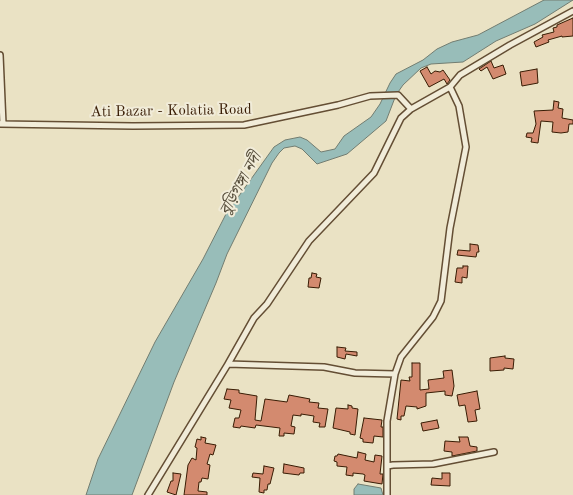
<!DOCTYPE html>
<meta charset="utf-8">
<style>
body{margin:0}
canvas{display:block;background:#eae2c4}
</style>
<canvas width="573" height="495"></canvas>
<script>
const ctx = document.querySelector('canvas').getContext('2d');
ctx.lineJoin = 'round';
function fill(path, color) {
  ctx.fillStyle = color;
  ctx.fill(path, 'evenodd');
}
function poly(rows) {
  const path = new Path2D();
  for (const r of rows) {
    path.moveTo(r[0], r[1]);
    for (let i = 2; i < r.length; i += 2) path.lineTo(r[i], r[i + 1]);
  }
  return path;
}
function stroke(path, color, width, dash) {
  ctx.strokeStyle = color;
  ctx.lineWidth = width;
  ctx.lineCap = dash ? 'butt' : 'round';
  ctx.setLineDash(dash || []);
  ctx.stroke(path);
}
function label(font, color, halo, rows, align = 'center') {
  ctx.font = font + ' "Old Standard TT","Noto Serif Bengali",serif';
  ctx.lineWidth = 4;
  ctx.setLineDash([]);
  ctx.textBaseline = 'middle';
  ctx.strokeStyle = halo;
  ctx.fillStyle = color;
  for (const [text, x, y, turn = 0] of rows) {
    ctx.save();
    ctx.translate(x, y);
    ctx.rotate((+turn || 0) * Math.PI / 180);
    ctx.textAlign = isNaN(turn) ? turn : align;
    if (halo) ctx.strokeText(text, 0, 0);
    ctx.fillText(text, 0, 0);
    ctx.restore();
  }
}
const water = poly([
 [544,0,573,0,535,24,496,41,463,62,431,64,421,68,403,85,396,95,386,121,347,154,317,164,302,149,295,146,284,148,279,153,272,163,227,254,216,283,174,382,132,495,86,495,98,459,155,342,203,259,226,214,274,147,285,140,300,137,307,140,321,152,335,149,344,136,371,117,380,104,390,83,396,74,423,60,437,49,452,42,478,35,544,0],
 [358,484,381,488,383,495,354,495,354,489,358,484]
]);
fill(water, '#98bdb9');
stroke(water, '#727d71', 1);
const building = poly([
 [573,18,573,36,562,37,562,36,548,40,549,42,536,47,534,42,543,37,542,35,554,32,553,28,557,27,557,25,573,18],
 [491,61,494,68,503,65,506,74,493,79,487,67,481,71,479,69,491,61],
 [427,67,431,74,435,71,440,72,443,70,450,80,447,84,444,79,429,87,420,71,427,67],
 [537,69,538,83,522,86,520,72,537,69],
 [554,101,559,102,558,108,563,109,562,118,573,120,573,124,569,124,568,132,561,133,552,132,553,122,541,121,538,143,531,142,532,138,526,137,527,133,533,133,536,124,534,111,553,110,554,101],
 [470,244,478,245,479,252,477,252,476,257,457,255,458,250,470,251,470,244],
 [463,266,468,266,467,278,462,277,462,283,455,282,457,268,463,268,463,266],
 [312,273,317,274,316,277,321,278,319,288,308,287,309,278,311,278,312,273],
 [337,347,346,348,345,351,357,352,357,356,346,354,345,359,337,357,337,347],
 [505,356,505,358,514,359,513,369,504,368,504,370,490,371,490,358,505,356],
 [412,363,420,363,420,390,429,389,428,380,444,378,443,371,452,370,454,386,452,396,445,395,445,391,426,393,426,406,417,409,417,407,406,406,404,416,401,416,401,420,397,419,401,380,410,381,409,377,412,377,412,363],
 [227,389,239,390,239,393,257,396,255,420,261,421,265,399,287,402,289,395,310,399,309,402,319,403,318,408,328,409,325,427,319,427,320,423,313,422,314,416,301,414,301,416,293,415,291,426,295,427,294,434,284,433,284,436,279,436,280,428,256,425,255,428,241,426,240,428,233,427,235,418,239,418,241,410,229,408,231,400,224,399,227,389],
 [477,391,480,409,475,410,477,421,468,422,465,405,459,406,457,395,477,391],
 [348,405,352,406,352,408,358,409,355,435,350,434,350,432,333,428,336,408,348,409,348,405],
 [364,418,382,420,381,427,383,427,383,437,374,436,373,443,363,442,363,439,360,438,364,418],
 [437,420,439,428,423,431,421,423,437,420],
 [201,437,206,438,205,443,216,445,213,455,210,454,207,464,210,465,208,479,202,478,201,482,199,482,198,491,207,492,207,495,184,495,188,465,192,458,196,460,197,448,195,447,197,439,201,440,201,437],
 [459,437,468,437,470,446,477,447,477,451,452,456,452,452,444,451,445,441,460,442,459,437],
 [358,452,366,454,365,460,374,462,375,455,382,456,380,474,383,474,382,484,364,481,365,475,363,474,353,473,353,476,346,475,347,467,337,466,337,462,334,461,335,456,337,456,338,454,357,458,358,452],
 [284,464,304,468,304,473,300,473,299,475,283,473,284,464],
 [264,466,274,468,270,484,268,484,267,490,264,490,264,493,259,492,260,478,252,477,253,473,263,474,264,466],
 [173,473,181,474,176,495,167,492,171,481,173,481,173,473],
 [442,473,450,473,450,486,431,485,432,478,442,479,442,473]
]);
fill(building, '#d38a6f');
stroke(building, '#381c04', 1);
const minor = poly([
 [0,55,3,124],
 [0,124,133,126,244,125,338,105,370,96,398,95,411,109,450,87,460,75,510,45,573,11],
 [395,374,355,373,324,367,228,364,254,318,267,304,309,241,374,173,401,118,411,109],
 [387,466,393,465,433,464,494,452],
 [148,495,228,364],
 [387,495,387,421,395,374,401,357,433,317,441,301,450,228,466,147,459,106,450,87]
]);
stroke(minor, '#644e34', 8);
stroke(minor, '#f1ecd9', 5);
label('15px', '#381c04', '#f1ecd9', [
 ["Ati Bazar - Kolatia Road",171,111,-1]
]);
label('italic 16px', '#554c3a', '#f1ecd9', [
 ["বুড়িগঙ্গা নদী",241,184,-61]
]);
</script>
